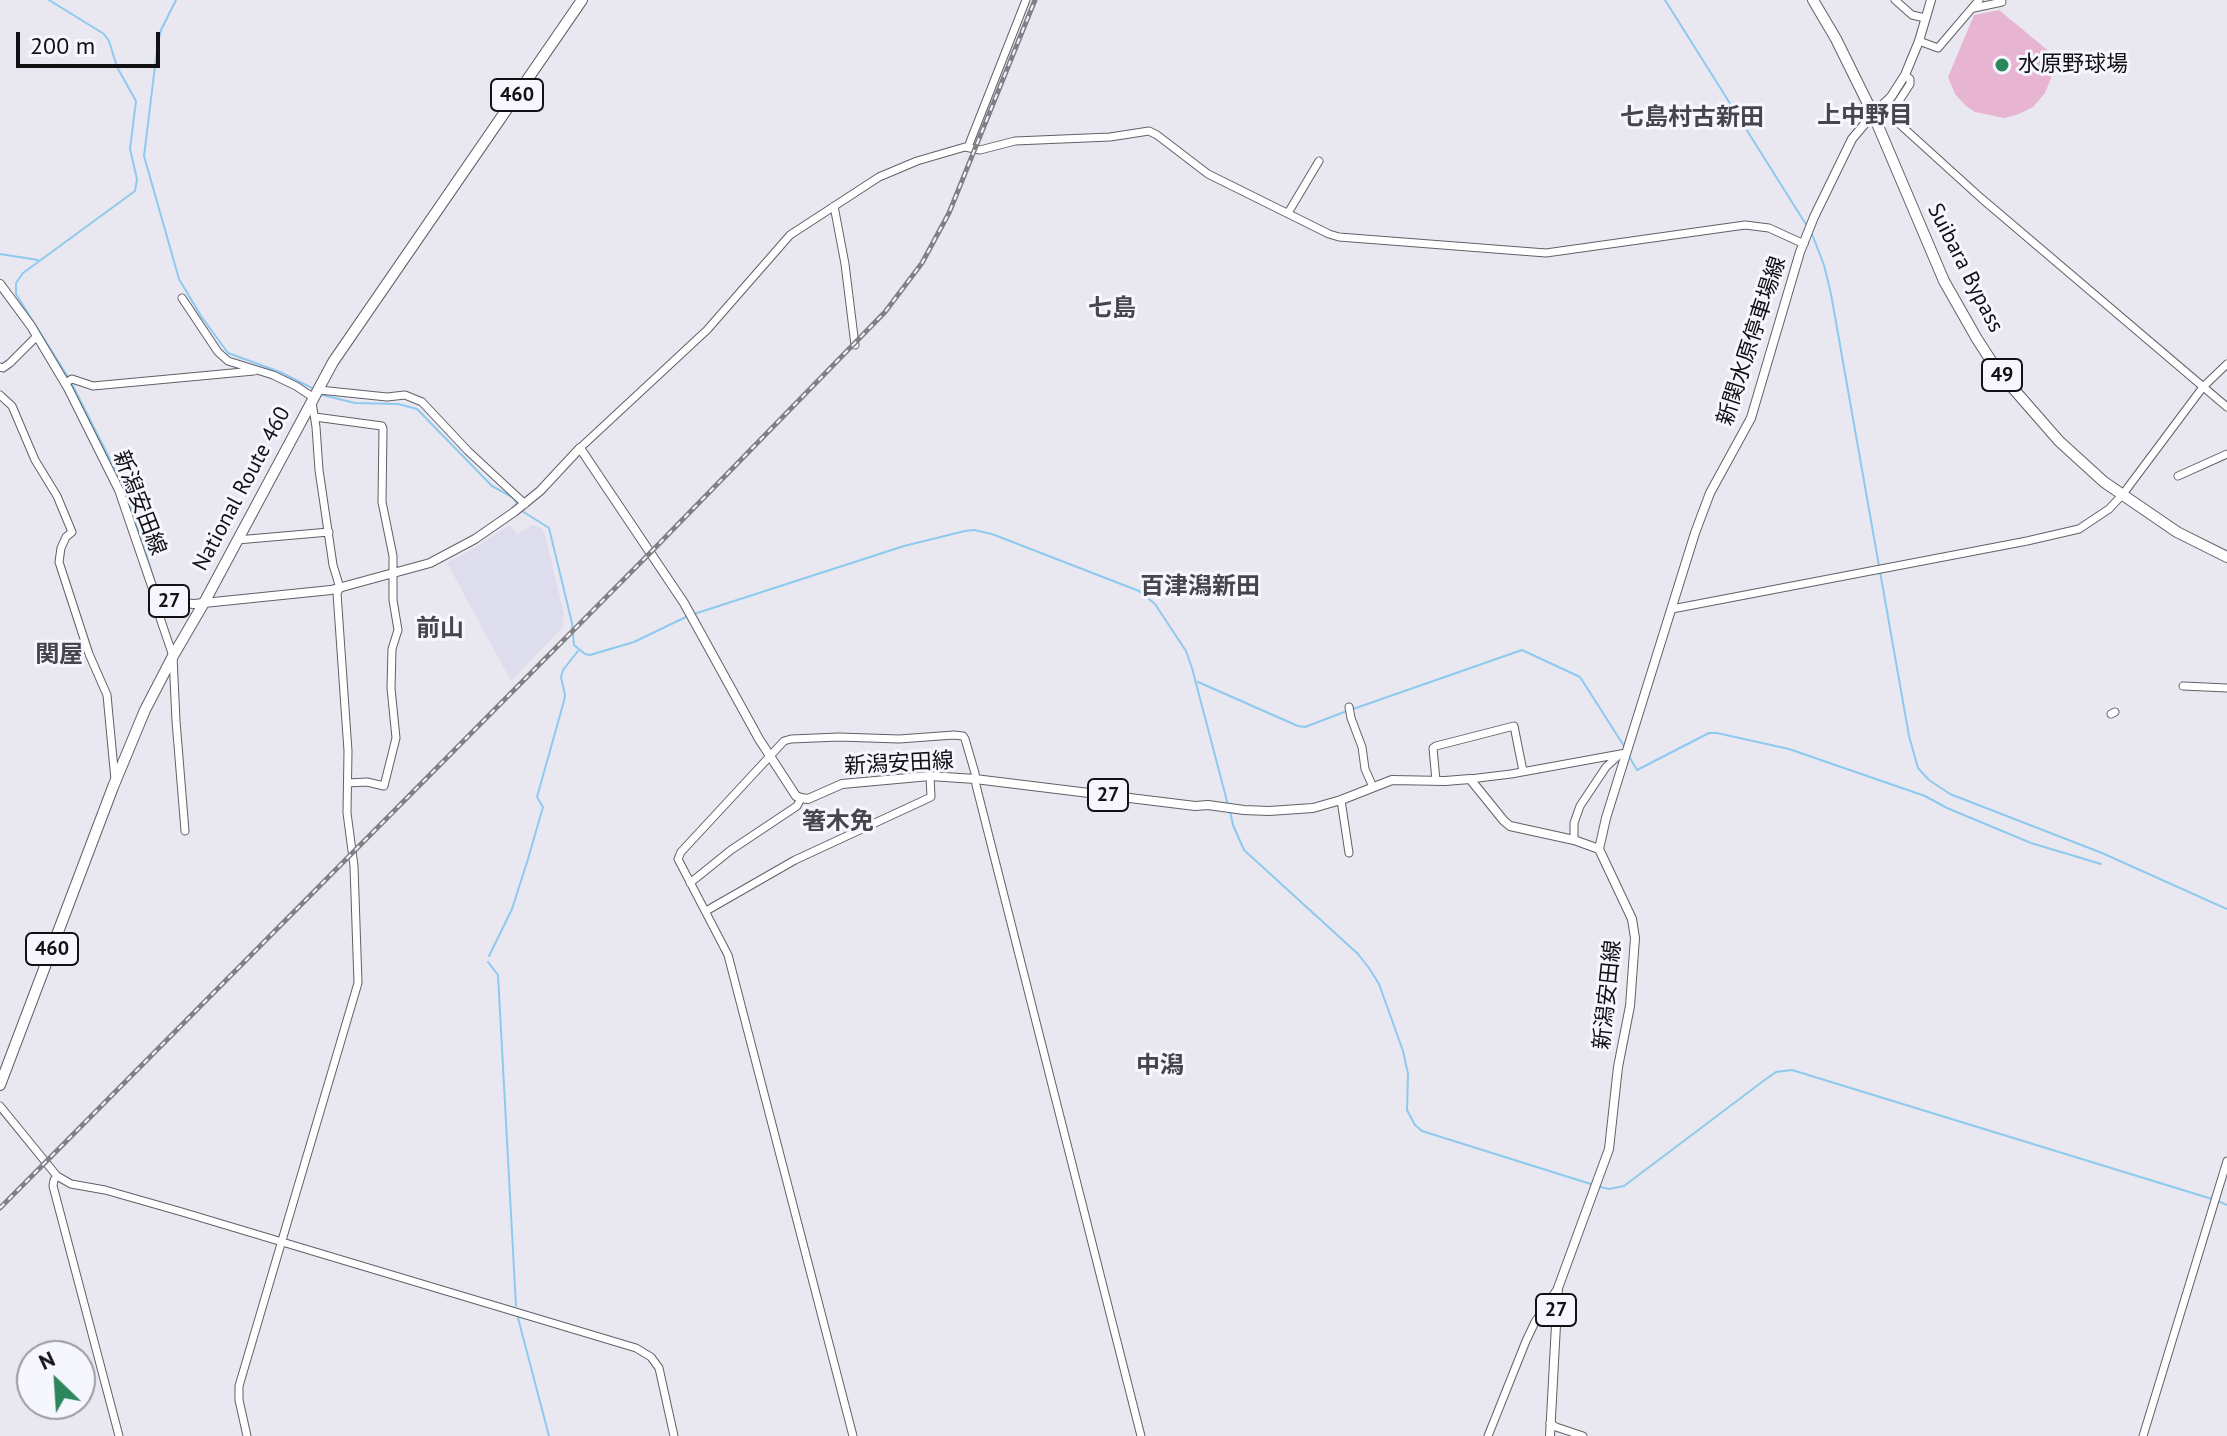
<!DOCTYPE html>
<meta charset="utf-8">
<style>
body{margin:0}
#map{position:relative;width:2227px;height:1436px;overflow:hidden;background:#e9e8f1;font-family:"PT Sans",sans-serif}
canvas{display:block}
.north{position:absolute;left:16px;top:1340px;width:80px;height:80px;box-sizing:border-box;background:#f6f6ff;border:2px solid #9a9aa1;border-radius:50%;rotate:335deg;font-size:22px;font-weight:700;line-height:32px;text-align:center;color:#111114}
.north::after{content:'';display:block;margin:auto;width:28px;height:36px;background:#2d875c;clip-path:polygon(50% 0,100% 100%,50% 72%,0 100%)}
.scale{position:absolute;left:16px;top:32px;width:144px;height:36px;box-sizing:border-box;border:4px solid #111114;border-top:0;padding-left:10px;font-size:24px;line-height:28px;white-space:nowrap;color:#111114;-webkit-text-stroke:6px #f6f6ff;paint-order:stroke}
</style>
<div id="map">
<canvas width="2227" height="1436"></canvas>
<div class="north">N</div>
<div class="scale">200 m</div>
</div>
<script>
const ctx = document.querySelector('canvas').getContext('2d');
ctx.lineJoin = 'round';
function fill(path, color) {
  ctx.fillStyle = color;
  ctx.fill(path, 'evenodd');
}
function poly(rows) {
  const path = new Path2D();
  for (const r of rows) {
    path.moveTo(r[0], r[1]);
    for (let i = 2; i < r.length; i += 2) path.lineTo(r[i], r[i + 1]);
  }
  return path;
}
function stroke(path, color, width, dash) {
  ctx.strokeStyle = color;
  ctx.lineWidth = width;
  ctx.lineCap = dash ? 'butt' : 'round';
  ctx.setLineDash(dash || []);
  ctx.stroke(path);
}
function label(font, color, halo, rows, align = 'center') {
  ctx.font = font + ' "PT Sans","Noto Sans JP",sans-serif';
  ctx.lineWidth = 6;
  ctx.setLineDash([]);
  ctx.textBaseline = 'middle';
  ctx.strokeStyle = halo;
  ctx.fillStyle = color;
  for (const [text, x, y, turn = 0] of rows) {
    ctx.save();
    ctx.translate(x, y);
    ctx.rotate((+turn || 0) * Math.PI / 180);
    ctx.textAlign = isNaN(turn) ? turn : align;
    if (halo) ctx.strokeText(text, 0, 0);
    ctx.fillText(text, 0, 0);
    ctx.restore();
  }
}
fill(poly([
 [509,525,518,534,532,525,541,528,545,535,564,614,562,628,511,681,447,563,478,546]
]), '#dedded');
fill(poly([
 [1999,10,2051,53,2051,78,2045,93,2033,107,2019,114,2004,118,1975,112,1966,106,1955,94,1948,77,1974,15]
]), '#e7b4d2');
stroke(poly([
 [49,0,104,34,109,41,117,67,136,101,130,149,137,179,135,191,23,273,16,283,16,294,68,377],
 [176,0,161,30,158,42,144,156,179,279,201,316,228,353,280,372,314,389],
 [1665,0,1807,226],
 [1812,234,1824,265,1831,294,1909,736,1918,768,1929,780,1950,794,2102,853,2227,909],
 [0,254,38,260],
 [71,382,125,489,154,579],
 [322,395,355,403,398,404,417,409,492,486,512,497,519,506],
 [522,511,549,528,572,623,574,645,585,654,590,655,634,642,688,616],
 [164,609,166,614],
 [694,614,904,546,965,531,974,530,992,534,1139,591,1155,604,1186,651,1192,668,1228,805],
 [1198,682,1298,726,1305,727,1347,711],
 [1353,709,1522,650,1580,677,1624,746],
 [1630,758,1637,770,1709,733,1717,733,1789,749,1925,796,1947,808,2031,843,2101,864],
 [1230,811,1233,825,1244,850,1358,954,1369,968,1379,984,1403,1051,1408,1074,1407,1110,1415,1125,1422,1131,1594,1185],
 [489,956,512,909,528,859,543,807,537,797,564,701,565,695,561,677,563,670,578,651],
 [488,962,498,975,516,1306],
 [1600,1187,1609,1189,1624,1186,1766,1079,1776,1072,1792,1070,2212,1199],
 [2218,1201,2227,1205],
 [518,1318,549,1436]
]), '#8ec9ef', 2);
const minor = poly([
 [1895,0,1912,15,1925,18],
 [1974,8,2002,2,1999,0],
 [1919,41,1938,48,1979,0],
 [1905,75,1910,79,1910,84,1895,107,1894,113,1896,121,1981,198,2227,407],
 [968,147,1026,0],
 [834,206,845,264,855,345],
 [1288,213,1319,161],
 [182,298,218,352,228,361,273,375,296,386,311,396,316,427,319,470,333,565,340,588,337,593,348,751,347,813,354,866,358,983,239,1386,239,1400,247,1436],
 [0,367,3,368,10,363,37,336],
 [65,383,72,379,93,386,254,371],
 [319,390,387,397,405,395,422,402,468,451,525,504],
 [0,395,12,406,35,460,57,496,72,532,66,537,61,548,59,562,89,654,107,695,115,780],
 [315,417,382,426,383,429,382,502,393,556,393,600,398,630,392,649,391,688,396,738,384,786,367,782,348,783],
 [580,448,707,330,790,235,879,177,917,161,965,147,980,150,1015,141,1110,137,1149,131,1157,135,1208,174,1329,234,1339,237,1546,253,1745,225,1769,228,1804,244],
 [2178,476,2227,454],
 [237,540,329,532],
 [153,589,157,609,173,656,176,721,185,831],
 [1672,609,2027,541,2079,529,2109,509,2123,494,2203,387,2227,364],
 [2183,686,2227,688],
 [1349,707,1351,718,1362,747,1365,769,1373,787],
 [2111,714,2115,712],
 [1470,779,1511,774,1626,753],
 [1436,781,1433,748,1436,746,1514,726,1523,771],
 [1341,800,1349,853],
 [1574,840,1574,823,1580,806,1606,767,1618,756],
 [690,883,731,850,797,806,801,798],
 [706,911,795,860,931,797,930,776],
 [0,1106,57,1176,71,1184,105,1190,182,1212,636,1348,651,1357,659,1368,674,1436],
 [57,1176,54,1180,53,1186,119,1436],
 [1550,1423,1556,1427,1583,1436],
 [853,1436,728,955,678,859,681,852,784,741,791,739,839,737,899,739,954,735,963,736,965,739,975,773,976,785,1141,1436],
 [1488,1436,1526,1341,1535,1322,1558,1288],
 [2143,1436,2227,1161]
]);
const major = poly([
 [0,284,31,326,68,388,119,490,153,589,158,594,172,602,194,604,331,590,430,563,475,539,514,512,540,491,580,448,684,603,759,739,796,796,801,798,808,799,842,784,930,776,975,779,1195,806,1208,805,1244,810,1269,811,1313,808,1341,800,1392,780,1445,781,1470,779,1504,821,1510,826,1574,840,1599,849,1632,919,1635,938,1630,1006,1618,1067,1609,1149,1558,1288,1550,1436],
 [1599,849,1606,818,1695,533,1710,493,1751,418,1800,252,1814,217,1852,139,1873,114,1891,97,1905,75,1919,41,1931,0]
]);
const highway = poly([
 [1813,0,1836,39,1873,114,1944,281,1977,339,1997,370,2059,441,2104,482,2177,532,2227,557],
 [0,1085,113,787,145,710,173,656,205,601,333,362,582,0]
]);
stroke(minor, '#616068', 9);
stroke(major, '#616068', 10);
stroke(highway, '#616068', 12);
stroke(minor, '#fff', 7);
stroke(major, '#fff', 8);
stroke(highway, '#fff', 10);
const rail = poly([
 [0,1208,650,553,885,312,922,263,949,213,1035,0]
]);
stroke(rail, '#807f85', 5);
stroke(rail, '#f6f6ff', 2, [6]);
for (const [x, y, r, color] of [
 [2002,65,8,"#2d875c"]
]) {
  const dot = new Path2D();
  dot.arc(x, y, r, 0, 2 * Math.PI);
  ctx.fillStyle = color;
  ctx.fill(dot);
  stroke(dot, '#f6f6ff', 3);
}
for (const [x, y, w] of [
 [517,95,52],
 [2002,375,40],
 [169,601,40],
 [1108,795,40],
 [52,949,52],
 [1556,1310,40]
]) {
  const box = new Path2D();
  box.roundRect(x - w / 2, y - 16, w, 32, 6);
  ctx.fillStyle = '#f6f6ff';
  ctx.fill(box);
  stroke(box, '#111114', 2);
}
label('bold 20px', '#111114', null, [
 ["460",517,95],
 ["49",2002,375],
 ["27",169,601],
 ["27",1108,795],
 ["460",52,949],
 ["27",1556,1310]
]);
label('22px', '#111114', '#f6f6ff', [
 ["水原野球場",2018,65]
], 'left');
label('22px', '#111114', '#f6f6ff', [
 ["Suibara Bypass",1965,268,63],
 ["新関水原停車場線",1752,341,-72],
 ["National Route 460",242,489,-62],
 ["新潟安田線",139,503,69],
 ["新潟安田線",899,764,-3],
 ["新潟安田線",1608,995,-84]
]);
label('bold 24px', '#46454c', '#f6f6ff', [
 ["上中野目",1865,116],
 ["七島村古新田",1692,118],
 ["七島",1112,309],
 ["百津潟新田",1200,587],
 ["前山",440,629],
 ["関屋",59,655],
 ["箸木免",838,822],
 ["中潟",1160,1066]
]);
</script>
